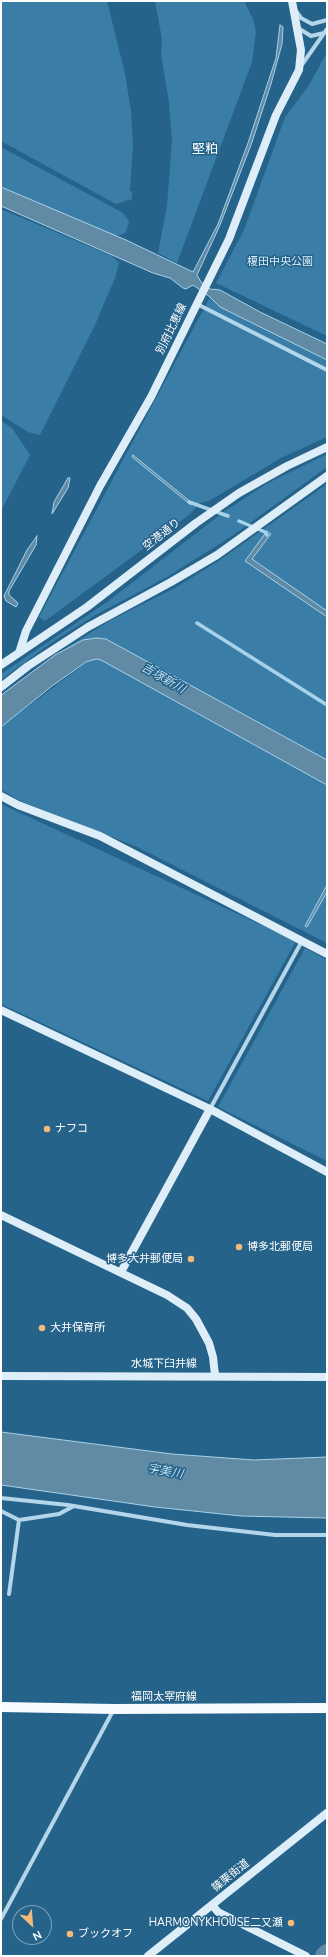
<!DOCTYPE html>
<meta charset="utf-8">
<style>
body{margin:0}
#map{position:relative;width:328px;height:1957px;overflow:hidden;background:#26638a;font-family:"Nunito Sans",sans-serif}
canvas{display:block}
.frame{position:absolute;inset:0;border:2px solid #fff;pointer-events:none}
.north{position:absolute;left:12px;top:1905px;width:40px;height:40px;box-sizing:border-box;background:#26638a;border:1px solid #7da1b9;border-radius:50%;rotate:154deg;font-size:11px;font-weight:700;line-height:16px;text-align:center;color:#fff}
.north::after{content:'';display:block;margin:auto;width:14px;height:18px;background:#f3ba79;clip-path:polygon(50% 0,100% 100%,50% 72%,0 100%)}
</style>
<div id="map">
<canvas width="328" height="1957"></canvas>
<div class="frame"></div>
<div class="north">N</div>
</div>
<script>
const ctx = document.querySelector('canvas').getContext('2d');
ctx.lineJoin = 'round';
function fill(path, color) {
  ctx.fillStyle = color;
  ctx.fill(path, 'evenodd');
}
function poly(rows) {
  const path = new Path2D();
  for (const r of rows) {
    path.moveTo(r[0], r[1]);
    for (let i = 2; i < r.length; i += 2) path.lineTo(r[i], r[i + 1]);
  }
  return path;
}
function stroke(path, color, width, dash) {
  ctx.strokeStyle = color;
  ctx.lineWidth = width;
  ctx.lineCap = dash ? 'butt' : 'round';
  ctx.setLineDash(dash || []);
  ctx.stroke(path);
}
function label(font, color, halo, rows, align = 'center') {
  ctx.font = font + ' "Nunito Sans","Noto Sans JP",sans-serif';
  ctx.lineWidth = 3;
  ctx.setLineDash([]);
  ctx.textBaseline = 'middle';
  ctx.strokeStyle = halo;
  ctx.fillStyle = color;
  for (const [text, x, y, turn = 0] of rows) {
    ctx.save();
    ctx.translate(x, y);
    ctx.rotate((+turn || 0) * Math.PI / 180);
    ctx.textAlign = isNaN(turn) ? turn : align;
    if (halo) ctx.strokeText(text, 0, 0);
    ctx.fillText(text, 0, 0);
    ctx.restore();
  }
}
fill(poly([
 [1,1,107,1,125,74,131,111,133,145,130,191,132,191,132,199,116,204,1,141],
 [155,1,244,1,253,19,256,32,252,62,177,263,158,253,167,206,172,141,169,102,161,54,162,39],
 [327,52,327,336,216,283,244,230,285,117,308,87],
 [1,147,123,213,129,221,126,232,121,235,111,235,1,187],
 [1,209,112,256,119,263,115,278,95,325,40,435,28,432,1,415],
 [215,288,327,355,327,437,281,458,209,501,200,503,190,514,162,535,45,621,39,617],
 [1,421,12,428,30,455,1,511],
 [327,454,327,467,232,536,167,577,92,617,51,643,1,680,1,674,107,602,225,511,268,483],
 [327,484,327,611,252,559,271,535,267,531,245,561,327,617,327,760,106,639,83,640,55,655,111,620,175,588,220,560],
 [96,659,109,662,327,785,327,943,137,847,21,801,1,790,1,727,87,662],
 [1,804,296,941,208,1101,1,1004],
 [305,948,327,960,327,1161,218,1107]
]), '#3a7ea7');
const water = poly([
 [280,25,283,27,282,44,271,84,251,145,220,225,197,275,201,282,210,289,220,290,260,312,327,344,327,360,220,307,210,297,193,285,186,289,183,288,170,278,153,273,1,206,1,187,126,240,193,272,218,224,248,143,276,58,280,25],
 [133,455,192,503,191,505,132,457,133,455],
 [68,478,70,478,68,488,52,514,54,502,68,478],
 [267,531,271,534,252,559,327,611,327,617,245,561,267,531],
 [37,536,36,545,9,591,9,595,18,603,16,607,6,601,4,596,27,550,37,536],
 [96,638,106,639,327,760,327,785,101,660,96,659,86,662,52,686,1,727,1,696,4,693,55,655,83,640,96,638],
 [327,885,327,892,307,927,305,926,327,885],
 [1,1432,172,1454,254,1460,327,1457,327,1518,241,1516,155,1507,1,1485,1,1432]
]);
fill(water, '#618aa4');
stroke(water, '#a8d2ea', 1);
stroke(poly([
 [189,502,228,516],
 [239,521,265,532,267,535],
 [197,623,327,705]
]), '#a8d2ea', 3.5);
stroke(poly([
 [325,1956,327,1954]
]), '#618aa4', 20);
stroke(poly([
 [296,11,301,18,312,24,327,20],
 [298,28,311,36,324,33],
 [301,66,327,29],
 [197,304,327,370],
 [210,1109,302,941],
 [1,1498,68,1505,187,1525,275,1535,327,1535],
 [1,1511,19,1520,59,1514,72,1507],
 [9,1594,19,1520],
 [1,1919,114,1709]
]), '#b4d6ea', 4);
stroke(poly([
 [19,653,26,631,100,486,151,397,229,239,276,115,299,70,301,50,292,1],
 [1,665,87,607,196,523,239,493,287,466,327,447],
 [1,687,28,666,88,627,171,582,217,555,327,476],
 [1,796,18,805,100,836,327,954],
 [1,1010,210,1109,327,1172],
 [1,1215,167,1295,187,1308,196,1319,209,1343,213,1357,215,1375],
 [121,1272,210,1109],
 [1,1376,327,1377],
 [212,1905,218,1912,306,1956],
 [148,1956,327,1813]
]), '#deeef8', 8);
stroke(poly([
 [1,1707,114,1709,327,1708]
]), '#f7fbfe', 10);
for (const [x, y, r, color] of [
 [47,1129,4,"#f3ba79"],
 [239,1247,4,"#f3ba79"],
 [191,1259,4,"#f3ba79"],
 [42,1328,4,"#f3ba79"],
 [291,1923,4,"#f3ba79"],
 [70,1934,4,"#f3ba79"]
]) {
  const dot = new Path2D();
  dot.arc(x, y, r, 0, 2 * Math.PI);
  ctx.fillStyle = color;
  ctx.fill(dot);
  stroke(dot, '#26638a', 1.5);
}
label('11px', '#d8ecf7', '#26638a', [
 ["榎田中央公園",280,262]
]);
label('11px', '#fff', '#26638a', [
 ["別府比恵線",172,329,-64],
 ["空港通り",162,535,-38],
 ["水城下臼井線",164,1364],
 ["福岡太宰府線",164,1697],
 ["篠栗街道",231,1876,-39]
]);
label('11px', '#fff', '#26638a', [
 ["ナフコ",55,1129],
 ["博多北郵便局",247,1247],
 ["博多大井郵便局",183,1259,"right"],
 ["大井保育所",50,1328],
 ["HARMONYKHOUSE二又瀬",283,1923,"right"],
 ["ブックオフ",78,1934]
], 'left');
label('italic 12px', '#c0dff1', '#26638a', [
 ["吉塚新川",163,679,30],
 ["宇美川",165,1472,10]
]);
label('13px', '#fff', '#26638a', [
 ["堅粕",205,150]
]);
</script>
